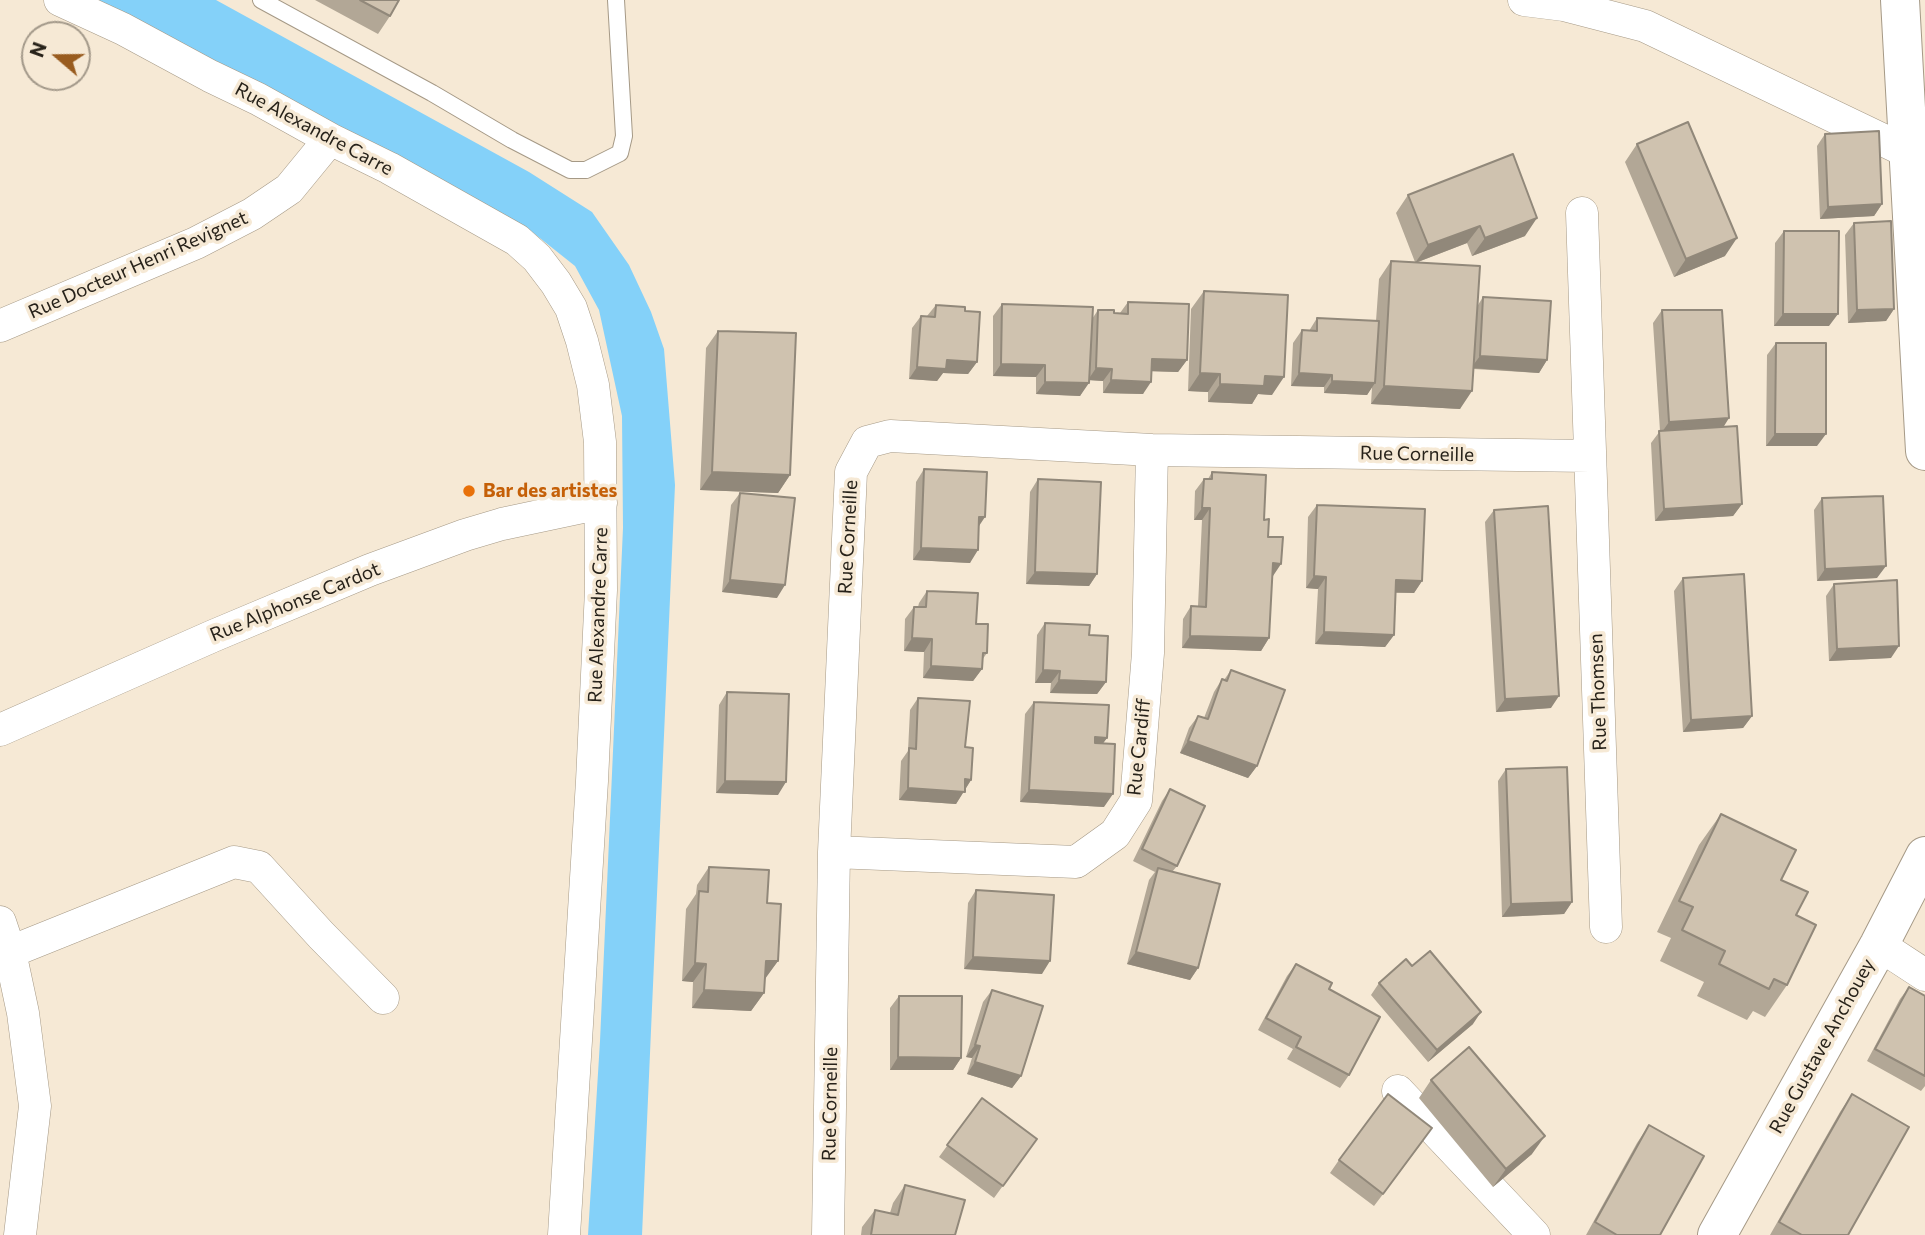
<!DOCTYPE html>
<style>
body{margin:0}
#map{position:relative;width:1925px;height:1235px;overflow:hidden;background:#f6e9d5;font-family:Commissioner,sans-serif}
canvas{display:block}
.north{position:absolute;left:21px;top:21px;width:70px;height:70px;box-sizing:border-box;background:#f6e9d5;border:2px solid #a3998a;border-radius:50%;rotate:290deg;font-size:19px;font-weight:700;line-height:28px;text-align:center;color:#27221a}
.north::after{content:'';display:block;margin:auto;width:24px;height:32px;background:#995c1f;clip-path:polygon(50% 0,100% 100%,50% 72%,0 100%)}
</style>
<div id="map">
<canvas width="1925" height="1235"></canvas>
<div class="north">N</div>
</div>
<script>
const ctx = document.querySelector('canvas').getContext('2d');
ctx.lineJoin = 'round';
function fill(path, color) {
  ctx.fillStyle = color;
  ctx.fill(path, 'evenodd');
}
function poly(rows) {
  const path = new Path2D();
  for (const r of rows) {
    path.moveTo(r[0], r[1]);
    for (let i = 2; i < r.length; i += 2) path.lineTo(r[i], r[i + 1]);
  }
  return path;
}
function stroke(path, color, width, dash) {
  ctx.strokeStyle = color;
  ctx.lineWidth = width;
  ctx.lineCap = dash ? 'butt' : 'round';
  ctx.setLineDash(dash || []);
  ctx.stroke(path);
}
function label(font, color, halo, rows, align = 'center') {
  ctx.font = font + ' Commissioner,sans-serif';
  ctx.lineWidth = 7;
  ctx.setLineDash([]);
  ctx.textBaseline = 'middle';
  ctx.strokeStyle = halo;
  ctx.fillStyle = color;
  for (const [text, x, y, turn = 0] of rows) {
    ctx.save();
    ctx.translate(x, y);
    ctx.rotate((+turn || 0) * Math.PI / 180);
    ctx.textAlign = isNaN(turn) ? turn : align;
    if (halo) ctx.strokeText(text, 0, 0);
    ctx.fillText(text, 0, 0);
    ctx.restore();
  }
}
fill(poly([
 [95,0,216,0,529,172,592,212,629,265,651,312,664,349,675,485,642,1235,588,1235,600,1041,623,528,622,416,599,310,575,266,531,231,344,129]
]), '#84d1f9');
const service = poly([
 [261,0,432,93,512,140,570,170,586,170,620,153,624,136,616,0]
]);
const minor = poly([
 [60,0,123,29,210,76,258,99,330,139,389,168,517,240,537,258,556,283,571,308,582,341,593,385,600,442,601,590,592,781,564,1235],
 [1524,0,1564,5,1645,26,1908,152],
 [1582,213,1606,927],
 [0,326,196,243,252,214,289,189,330,139],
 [0,730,213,636,370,570,465,535,502,524,601,503],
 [834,852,1076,862,1115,834,1136,801,1148,653,1152,450],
 [0,922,10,952,23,1013,35,1106,20,1235],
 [1879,945,1925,975],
 [10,952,234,862,259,867,321,935,383,998],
 [1398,1091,1534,1235],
 [828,1235,834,852,851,472,867,442,890,436,1152,450,1590,456]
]);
const tertiary = poly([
 [1900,0,1925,451],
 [1717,1235,1879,945,1925,856]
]);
stroke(service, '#a59986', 18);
stroke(minor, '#a59986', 33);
stroke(tertiary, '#a59986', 40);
stroke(service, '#fff', 16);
stroke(minor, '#fff', 32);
stroke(tertiary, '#fff', 38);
fill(poly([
 [315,0,399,0,390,16,378,34],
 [1825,134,1882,204,1874,216,1820,219,1817,146],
 [1637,144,1725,256,1674,277,1625,162],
 [1408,195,1525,236,1472,256,1467,243,1418,262,1478,305,1483,297,1547,360,1539,373,1474,369,1460,409,1371,404,1372,387,1367,395,1324,393,1324,387,1291,386,1293,343,1302,330,1309,331,1317,318,1376,321,1379,279,1391,261,1415,262,1396,213],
 [1854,223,1894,309,1886,321,1848,323,1845,235],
 [1784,231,1829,326,1774,326,1775,243],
 [1204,291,1272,395,1258,394,1252,404,1208,402,1208,392,1188,391,1191,309],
 [1128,302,1187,360,1178,372,1152,371,1143,394,1103,393,1103,381,1089,380,1080,396,1036,394,1036,377,993,376,993,316,1002,304,1092,319,1098,310,1114,313,1120,313],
 [936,305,965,311,977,362,968,374,943,373,937,381,909,379,912,328,921,316,927,316],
 [1662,310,1723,427,1742,504,1733,516,1655,521,1651,443,1660,431,1653,323],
 [718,331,790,475,778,493,700,490,706,348],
 [1776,343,1817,446,1766,446,1767,355],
 [924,469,979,526,970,563,913,560,916,482],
 [1212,472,1264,520,1268,537,1272,576,1269,638,1261,651,1182,648,1183,619,1191,606,1198,606,1202,520,1194,520,1195,491,1204,479,1208,479],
 [1038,479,1097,574,1089,586,1026,584,1030,492],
 [740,493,777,598,722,592,731,505],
 [1822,498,1877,578,1817,581,1814,510],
 [1317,505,1422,581,1414,593,1396,593,1394,635,1385,647,1315,644,1318,589,1306,588,1308,517],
 [1494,510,1551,708,1496,712,1485,522],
 [1683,578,1752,716,1743,728,1683,732,1674,591],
 [1834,584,1891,658,1829,661,1826,596],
 [927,591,976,624,987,653,982,660,982,669,973,681,923,678,924,652,904,651,905,619,914,607,918,607,919,603],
 [1045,623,1089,635,1106,682,1097,694,1050,693,1051,683,1035,683,1037,635],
 [1231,670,1257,766,1248,778,1180,753,1189,728,1198,716,1204,718,1214,692,1222,679,1224,680],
 [727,692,778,795,716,793,719,705],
 [918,698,965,747,971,780,956,804,899,800,901,761,908,751,910,710],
 [1034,702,1107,738,1102,744,1104,807,1020,802,1025,714],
 [1506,769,1572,902,1564,914,1502,917,1498,781],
 [1170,789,1177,866,1172,872,1198,968,1190,980,1127,964,1149,880,1155,872,1133,861,1162,801],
 [1721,814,1781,880,1796,915,1787,985,1765,1017,1753,1011,1747,1020,1697,996,1704,982,1660,961,1671,938,1657,932,1699,845],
 [709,867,767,903,778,961,764,979,764,993,751,1011,692,1008,693,982,682,981,686,909,696,894,697,885],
 [976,890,1042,974,964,969,968,903],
 [1296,964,1329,989,1349,1075,1340,1088,1287,1059,1293,1049,1258,1030,1287,976],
 [1412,966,1473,1024,1428,1062,1371,995,1379,983],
 [1909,987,1925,996,1925,1086,1921,1091,1867,1061,1900,999],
 [992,990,1021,1076,1012,1088,967,1074,972,1058,966,1057,983,1002],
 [899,996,961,1058,953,1070,890,1070,890,1008],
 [1431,1080,1532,1154,1493,1187,1419,1098],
 [1852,1094,1848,1235,1770,1235,1840,1112],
 [982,1098,1037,1139,994,1198,939,1157],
 [1649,1125,1660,1235,1586,1235,1637,1143],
 [1424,1140,1374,1206,1330,1173,1339,1160],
 [905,1185,955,1235,861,1235,862,1227,875,1210,890,1213,893,1203]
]), '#b2a796');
fill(poly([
 [1882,204,1874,216,1820,219,1828,207],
 [1537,218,1525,236,1472,256,1485,238],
 [1480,226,1467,243,1415,263,1428,245],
 [1737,238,1725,256,1674,277,1686,259],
 [1894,309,1886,321,1848,323,1857,310],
 [1783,314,1838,314,1829,326,1774,326],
 [1480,356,1547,360,1539,373,1471,368],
 [1152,359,1187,360,1178,372,1143,371],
 [947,360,977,362,968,374,943,373,937,381,909,379,917,367],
 [1001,364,1045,365,1036,377,993,376],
 [1096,368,1112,369,1103,381,1088,380],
 [1200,373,1220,374,1208,392,1188,391],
 [1299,373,1332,375,1324,387,1291,386],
 [1265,376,1284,377,1272,395,1258,394,1252,404,1208,402,1220,384],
 [1111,380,1151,382,1143,394,1103,393],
 [1332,381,1375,383,1367,395,1324,393],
 [1045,382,1089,383,1080,396,1036,394],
 [1384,386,1472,391,1460,409,1371,404],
 [1729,418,1721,431,1660,435,1669,422],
 [1775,434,1826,434,1817,446,1766,446],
 [712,472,790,475,778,493,700,490],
 [1742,504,1733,516,1655,521,1664,509],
 [1202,508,1210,508,1202,520,1194,520],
 [979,517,985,517,977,529],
 [921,548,978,550,970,563,913,560],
 [1273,563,1281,564,1273,576],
 [1886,566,1877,578,1817,581,1825,569],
 [1035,572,1097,574,1089,586,1026,584],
 [1314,576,1326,577,1318,589,1306,588],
 [730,580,785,585,777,598,722,592],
 [1396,580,1422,581,1414,593,1388,592],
 [1324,632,1394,635,1385,647,1315,644],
 [1190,636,1269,638,1261,651,1182,648],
 [912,638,932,639,924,652,904,651],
 [1899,646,1891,658,1829,661,1837,649],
 [931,666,982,669,973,681,923,678],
 [1043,670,1060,671,1051,683,1035,683],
 [1059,680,1106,682,1097,694,1050,693],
 [1559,696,1551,708,1496,712,1505,699],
 [1752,716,1743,728,1683,732,1691,720],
 [1095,737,1107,738,1098,750,1087,749],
 [1188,741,1257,766,1248,778,1180,753],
 [965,779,971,780,956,804,899,800,908,788],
 [725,781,786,782,778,795,716,793],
 [1029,790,1113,794,1104,807,1020,802],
 [1572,902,1564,914,1502,917,1511,904],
 [1136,952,1198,968,1190,980,1127,964],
 [973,957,1050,961,1042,974,964,969],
 [766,961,778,961,765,979,753,979],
 [695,963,706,964,693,982,682,981],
 [704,990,764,993,751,1011,692,1008],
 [1481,1012,1473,1024,1428,1062,1437,1050],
 [975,1045,980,1046,972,1058,966,1057],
 [898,1057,961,1058,953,1070,890,1070],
 [975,1062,1021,1076,1012,1088,967,1074],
 [1545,1136,1532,1154,1493,1187,1506,1169]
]), '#91887a');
const building = poly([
 [360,0,399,0,390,16,360,0],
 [1688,122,1737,238,1686,259,1637,144,1688,122],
 [1879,131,1882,204,1828,207,1825,134,1879,131],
 [1513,154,1537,218,1485,238,1480,226,1428,245,1408,195,1513,154],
 [1891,221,1894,309,1857,310,1854,223,1891,221],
 [1784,231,1839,231,1838,314,1783,314,1784,231],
 [1391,261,1480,266,1472,391,1384,386,1391,261],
 [1204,291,1288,295,1284,377,1265,376,1264,386,1220,384,1220,374,1200,373,1204,291],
 [1483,297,1551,301,1547,360,1480,356,1483,297],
 [1128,302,1189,304,1187,360,1152,359,1151,382,1111,380,1112,369,1096,368,1098,310,1114,310,1114,313,1128,314,1128,302],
 [1002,304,1093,307,1089,383,1045,382,1045,365,1001,364,1002,304],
 [936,305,965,307,965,311,980,312,977,362,947,360,946,369,917,367,921,316,935,317,936,305],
 [1662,310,1722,310,1729,418,1669,422,1662,310],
 [1317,318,1379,321,1375,383,1332,381,1332,375,1299,373,1302,330,1317,331,1317,318],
 [718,331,796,333,790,475,712,472,718,331],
 [1776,343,1826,343,1826,434,1775,434,1776,343],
 [1737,426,1742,504,1664,509,1659,431,1737,426],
 [924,469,987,472,985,517,979,517,978,550,921,548,924,469],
 [1212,472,1266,475,1264,520,1269,519,1268,537,1283,537,1281,564,1273,563,1269,638,1190,636,1191,606,1206,607,1210,508,1202,508,1204,479,1212,479,1212,472],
 [1038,479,1101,482,1097,574,1035,572,1038,479],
 [740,493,795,498,785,585,730,580,740,493],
 [1883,496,1886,566,1825,569,1822,498,1883,496],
 [1317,505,1425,509,1422,581,1396,580,1394,635,1324,632,1326,577,1314,576,1317,505],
 [1548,506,1559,696,1505,699,1494,510,1548,506],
 [1744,574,1752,716,1691,720,1683,578,1744,574],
 [1897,580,1899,646,1837,649,1834,584,1897,580],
 [927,591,978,593,976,624,988,624,987,653,983,653,982,669,931,666,932,639,912,638,914,607,926,607,927,591],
 [1045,623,1090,625,1089,635,1108,636,1106,682,1059,680,1060,671,1043,670,1045,623],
 [1231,670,1285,690,1257,766,1188,741,1198,716,1208,719,1222,679,1227,681,1231,670],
 [727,692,789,694,786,782,725,781,727,692],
 [918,698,970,701,965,747,973,748,971,780,965,779,965,792,908,788,909,748,916,749,918,698],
 [1034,702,1109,705,1107,738,1095,737,1095,743,1115,744,1113,794,1029,790,1034,702],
 [1567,767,1572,902,1511,904,1506,769,1567,767],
 [1170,789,1205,806,1177,866,1142,849,1170,789],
 [1721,814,1796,850,1781,880,1808,892,1796,915,1816,925,1787,985,1774,979,1769,989,1719,964,1725,951,1682,930,1693,907,1679,901,1721,814],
 [709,867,769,870,767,903,781,904,778,961,766,961,764,993,704,990,706,964,695,963,699,891,708,892,709,867],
 [1158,868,1220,884,1198,968,1136,952,1158,868],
 [976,890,1054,895,1050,961,973,957,976,890],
 [1430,951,1481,1012,1437,1050,1379,983,1406,959,1412,966,1430,951],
 [1296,964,1332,983,1329,989,1380,1017,1349,1075,1296,1047,1301,1037,1266,1018,1296,964],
 [1909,987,1925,996,1925,1076,1875,1049,1909,987],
 [992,990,1043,1006,1021,1076,975,1062,980,1046,975,1045,992,990],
 [899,996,962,996,961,1058,898,1057,899,996],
 [1469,1047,1545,1136,1506,1169,1431,1080,1469,1047],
 [1388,1094,1432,1128,1383,1194,1339,1160,1388,1094],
 [1852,1094,1909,1127,1848,1235,1802,1235,1779,1222,1852,1094],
 [982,1098,1037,1139,1003,1186,947,1145,982,1098],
 [1649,1125,1704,1156,1660,1235,1617,1235,1595,1222,1649,1125],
 [905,1185,965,1200,955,1235,871,1235,875,1210,898,1215,905,1185]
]);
fill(building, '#cfc2af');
stroke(building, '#91887a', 2);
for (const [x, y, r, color] of [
 [469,491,7,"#e8710a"]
]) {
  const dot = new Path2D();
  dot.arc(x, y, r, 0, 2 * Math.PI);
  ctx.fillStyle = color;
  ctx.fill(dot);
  stroke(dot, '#f6e9d5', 2.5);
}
label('19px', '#27221a', '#f6e9d5', [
 ["Rue Alexandre Carre",314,129,28],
 ["Rue Docteur Henri Revignet",138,265,-24],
 ["Rue Corneille",1417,454,1],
 ["Rue Corneille",848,537,-87],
 ["Rue Alphonse Cardot",295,602,-22],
 ["Rue Alexandre Carre",598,615,-88],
 ["Rue Thomsen",1598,692,-92],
 ["Rue Cardiff",1139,747,-84],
 ["Rue Gustave Anchouey",1822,1046,-61],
 ["Rue Corneille",830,1104,-89]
]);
label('bold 19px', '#c56008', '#f6e9d5', [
 ["Bar des artistes",483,491]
], 'left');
</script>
